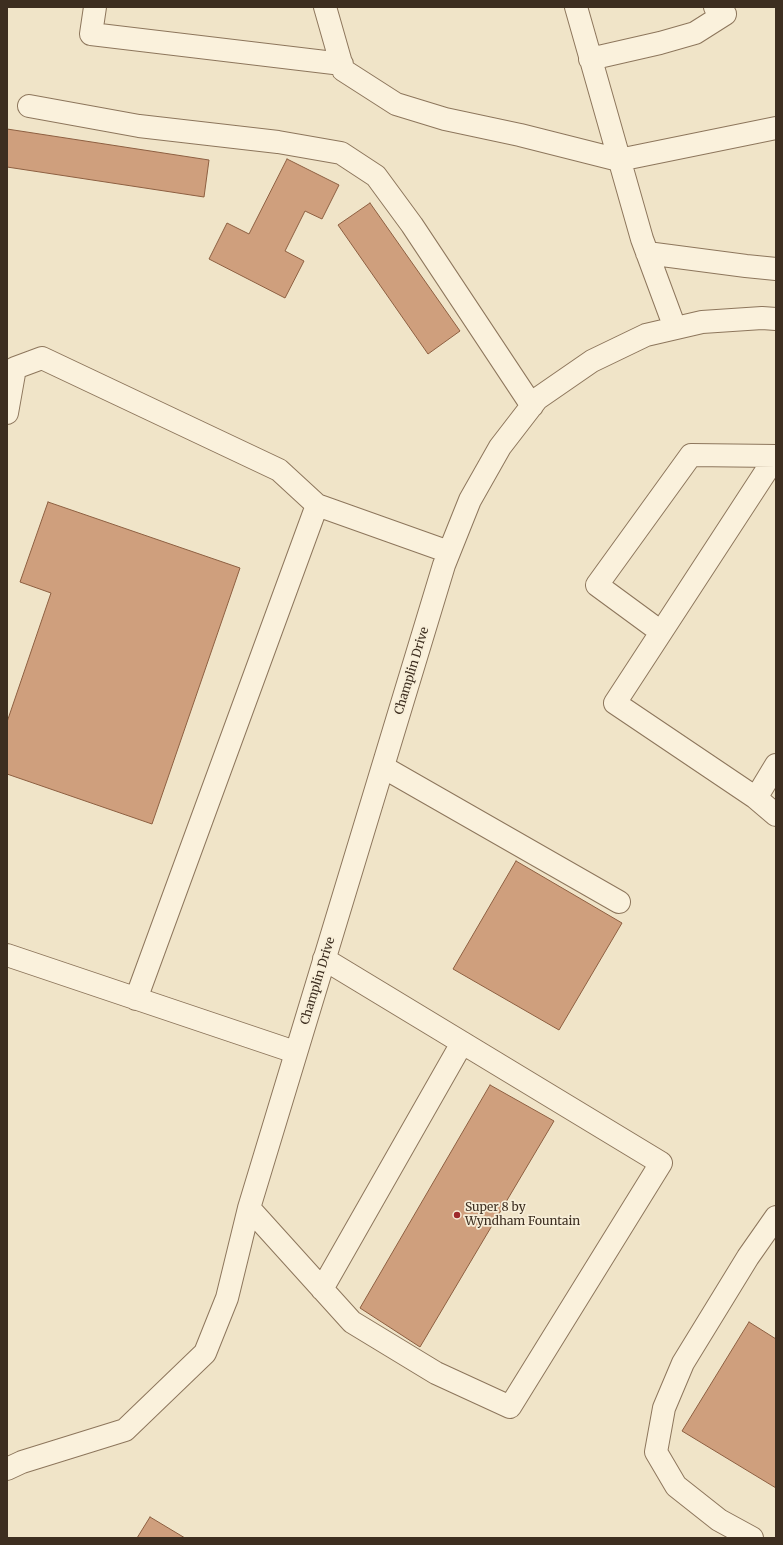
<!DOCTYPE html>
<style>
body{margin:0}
#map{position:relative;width:783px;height:1545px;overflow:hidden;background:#f0e4c8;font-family:Merriweather,serif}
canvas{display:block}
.frame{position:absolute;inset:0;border:8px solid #3d2e20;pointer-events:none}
</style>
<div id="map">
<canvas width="783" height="1545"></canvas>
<div class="frame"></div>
</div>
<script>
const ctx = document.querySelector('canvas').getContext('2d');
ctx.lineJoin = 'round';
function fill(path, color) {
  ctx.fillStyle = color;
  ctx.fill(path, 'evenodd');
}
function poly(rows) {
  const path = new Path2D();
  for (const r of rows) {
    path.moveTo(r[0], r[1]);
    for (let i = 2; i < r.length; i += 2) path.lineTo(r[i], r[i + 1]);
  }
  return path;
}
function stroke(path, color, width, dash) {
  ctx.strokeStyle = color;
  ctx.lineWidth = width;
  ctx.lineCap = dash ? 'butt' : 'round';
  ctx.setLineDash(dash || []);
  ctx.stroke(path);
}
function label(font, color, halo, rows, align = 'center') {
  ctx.font = font + ' Merriweather,serif';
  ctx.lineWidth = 3.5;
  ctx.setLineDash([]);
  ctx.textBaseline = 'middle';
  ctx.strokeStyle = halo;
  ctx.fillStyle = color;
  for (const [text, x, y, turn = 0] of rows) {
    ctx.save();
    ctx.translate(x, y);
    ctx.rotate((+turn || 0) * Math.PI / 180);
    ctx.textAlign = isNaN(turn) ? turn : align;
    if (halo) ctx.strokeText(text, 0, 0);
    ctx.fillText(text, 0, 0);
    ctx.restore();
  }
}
const building = poly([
 [7,129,209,160,204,197,7,167,7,129],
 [287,159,339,185,322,219,305,211,285,251,304,261,285,298,209,259,227,223,249,234,287,159],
 [370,203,460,331,428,354,338,225,370,203],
 [48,502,240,568,152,824,7,774,7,722,51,593,20,582,48,502],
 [516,861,622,923,559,1030,453,969,516,861],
 [490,1085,554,1121,420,1347,360,1308,490,1085],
 [749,1322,776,1339,776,1488,682,1431,749,1322],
 [150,1517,185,1538,137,1538,150,1517]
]);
fill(building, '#cf9f7d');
stroke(building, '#8d5f41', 1);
const minor = poly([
 [95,7,91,34,342,64],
 [325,7,343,70,396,104,445,119,520,135,619,160,776,128],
 [576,7,642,239,675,328],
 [590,59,660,43,695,33,725,14,715,7],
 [29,106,139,126,278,142,341,153,376,176,412,225,532,406],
 [647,253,746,266,776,269],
 [7,413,15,368,42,358,279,470,317,505,449,552],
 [661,632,597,585,691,455,776,456],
 [776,765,756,798,776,815],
 [383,767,619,902],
 [756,798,615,703,776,456],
 [7,955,295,1052],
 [136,999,317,505],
 [249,1208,352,1322,436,1373,510,1407,661,1163,324,959],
 [322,1289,462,1043],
 [7,1469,22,1462,125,1430,205,1353,227,1298,249,1208,444,565,470,500,500,447,537,399,592,361,646,335,702,322,762,318,776,319],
 [752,1538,719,1520,676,1486,656,1452,664,1408,683,1363,748,1257,776,1217]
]);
stroke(minor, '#8d765c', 24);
stroke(minor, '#faf1dc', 22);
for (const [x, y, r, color] of [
 [457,1215,4,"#9e2a2b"]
]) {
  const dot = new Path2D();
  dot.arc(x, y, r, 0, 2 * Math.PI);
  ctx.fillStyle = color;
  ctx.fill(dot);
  stroke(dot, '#f7eed8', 1.5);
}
label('12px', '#3d2e20', '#f7eed8', [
 ["Champlin Drive",412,671,-73],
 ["Champlin Drive",318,981,-73]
]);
label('12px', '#3d2e20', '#f7eed8', [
 ["Super 8 by",465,1208],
 ["Wyndham Fountain",465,1222]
], 'left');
</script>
